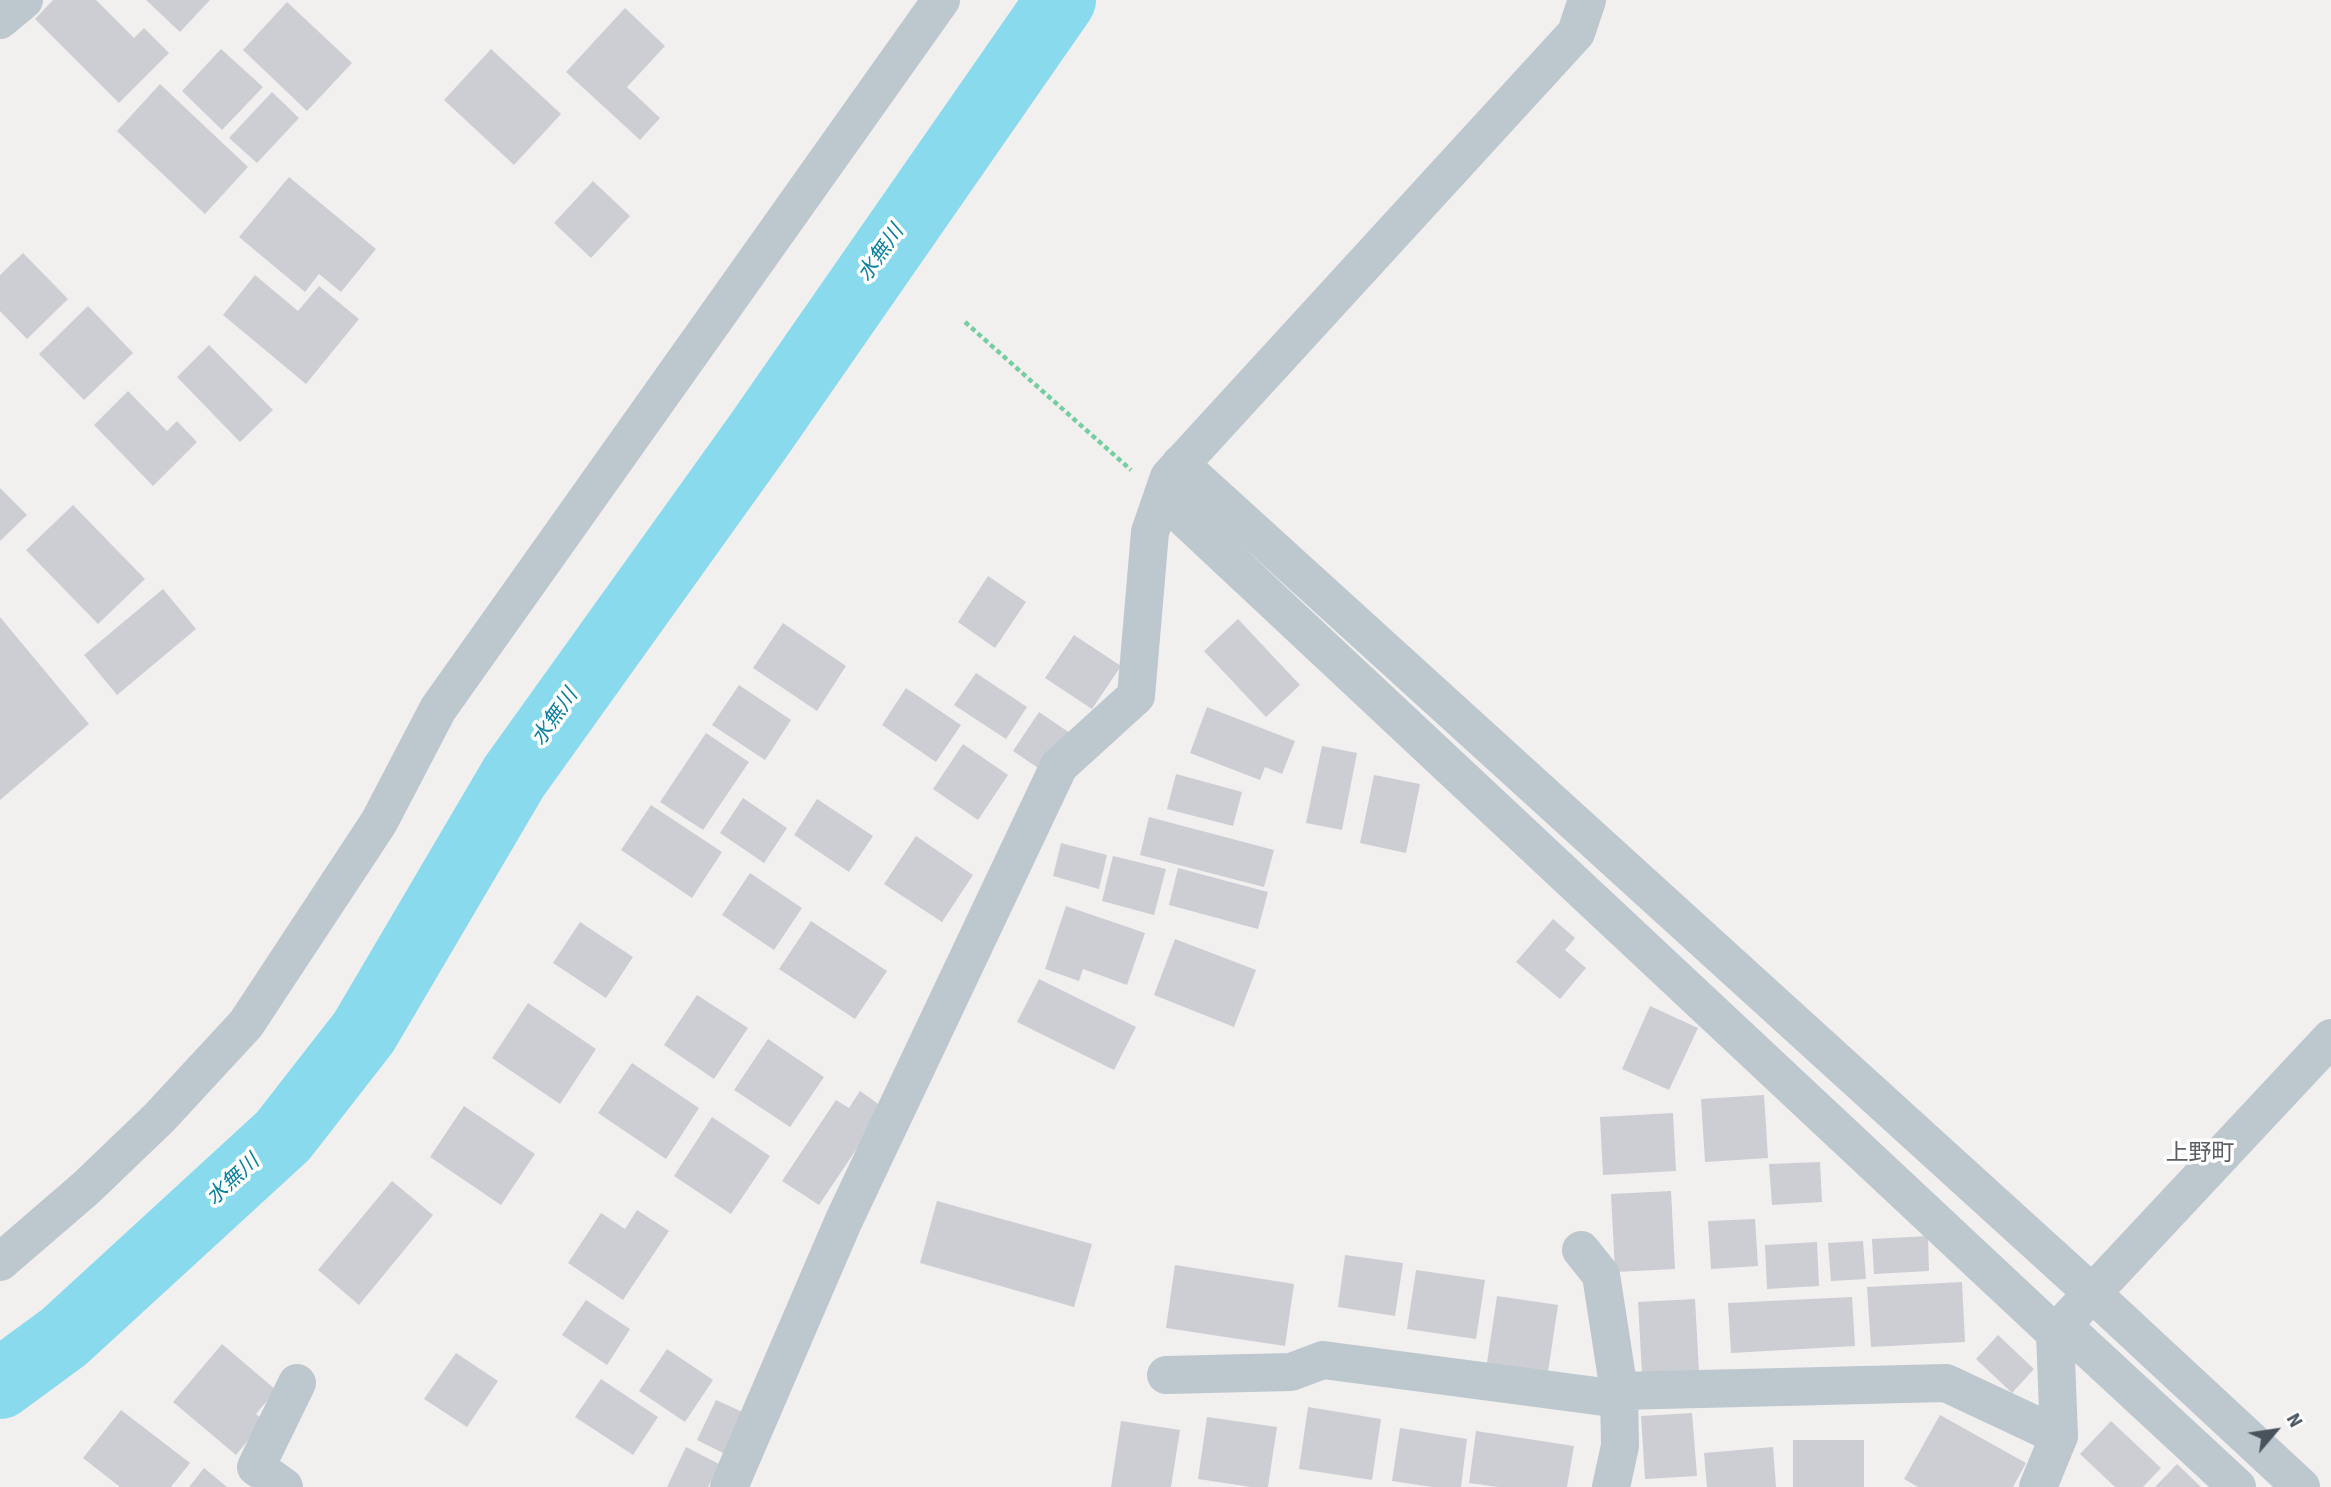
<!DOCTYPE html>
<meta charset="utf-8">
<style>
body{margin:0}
#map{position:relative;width:2331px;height:1487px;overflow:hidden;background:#f2efef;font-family:"Source Sans 3",sans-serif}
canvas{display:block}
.north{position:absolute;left:2240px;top:1396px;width:70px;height:70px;-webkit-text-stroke:5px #fff;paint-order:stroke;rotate:61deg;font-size:19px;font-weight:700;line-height:28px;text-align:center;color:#47535d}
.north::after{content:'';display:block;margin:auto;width:24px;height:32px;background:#47535d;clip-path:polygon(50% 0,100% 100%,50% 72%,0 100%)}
</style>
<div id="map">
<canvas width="2331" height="1487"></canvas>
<div class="north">N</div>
</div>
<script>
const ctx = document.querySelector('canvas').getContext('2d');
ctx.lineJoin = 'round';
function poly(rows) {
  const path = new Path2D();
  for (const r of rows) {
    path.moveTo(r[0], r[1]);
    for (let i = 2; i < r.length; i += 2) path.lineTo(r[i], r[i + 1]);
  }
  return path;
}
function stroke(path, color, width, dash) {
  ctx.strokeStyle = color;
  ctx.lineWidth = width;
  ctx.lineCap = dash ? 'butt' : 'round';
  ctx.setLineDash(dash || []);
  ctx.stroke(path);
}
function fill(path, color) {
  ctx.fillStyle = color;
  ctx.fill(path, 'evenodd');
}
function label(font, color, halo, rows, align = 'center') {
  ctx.font = font + ' "Source Sans 3","Noto Sans JP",sans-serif';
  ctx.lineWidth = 7;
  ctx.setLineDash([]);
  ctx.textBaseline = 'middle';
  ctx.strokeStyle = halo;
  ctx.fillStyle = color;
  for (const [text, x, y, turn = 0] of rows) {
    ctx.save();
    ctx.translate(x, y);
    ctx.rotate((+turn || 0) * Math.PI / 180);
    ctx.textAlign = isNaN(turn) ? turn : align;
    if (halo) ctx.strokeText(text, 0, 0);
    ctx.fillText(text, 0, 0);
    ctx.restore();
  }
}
stroke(poly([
 [0,1384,64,1337,283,1136,364,1032,514,777,759,435,1061,0]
]), '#8adaed', 70);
fill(poly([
 [53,0,96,0,134,38,144,28,169,53,119,103,35,19],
 [146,0,210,0,180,32],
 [287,2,352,63,307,111,243,50],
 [625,8,665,46,627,87,660,118,640,140,566,72],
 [221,49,263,87,222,130,182,91],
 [491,49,561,114,514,165,444,100],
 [160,84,248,167,205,214,117,131],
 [272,92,299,118,257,163,229,138],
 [289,177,376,249,341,292,319,274,305,292,239,237],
 [593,181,630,216,591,258,554,223],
 [23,253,68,299,27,339,0,311,0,275],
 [255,275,298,311,319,286,359,319,306,384,223,315],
 [88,306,133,353,84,400,39,354],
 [209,345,273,410,240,442,177,377],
 [128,391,167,431,177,421,197,442,153,486,94,425],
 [0,488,27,515,0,541],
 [73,505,145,579,98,624,26,550],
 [988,576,1026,602,995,648,958,622],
 [163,589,196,629,117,695,84,655],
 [0,617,89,724,0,800],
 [1238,619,1300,685,1266,717,1204,651],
 [783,623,846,666,817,711,753,668],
 [1074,635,1121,666,1092,709,1045,678],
 [976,673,1027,707,1006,739,954,705],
 [739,685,791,720,765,760,712,725],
 [906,688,961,725,936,762,882,725],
 [1207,707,1295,741,1282,774,1265,767,1260,780,1190,753],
 [1039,712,1070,733,1044,772,1013,751],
 [706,733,749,762,703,830,660,802],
 [963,744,1008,775,978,820,933,789],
 [1322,746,1357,753,1342,830,1306,823],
 [1176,774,1242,792,1233,826,1167,809],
 [1374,775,1420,784,1406,853,1360,843],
 [743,798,787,828,764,863,720,833],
 [817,799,873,836,849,872,794,835],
 [651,805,722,852,692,898,621,850],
 [1149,817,1274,850,1264,887,1140,855],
 [916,836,973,875,942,922,884,884],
 [1061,843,1107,855,1099,889,1053,876],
 [1113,856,1166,869,1154,915,1102,901],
 [1178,868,1268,892,1258,929,1169,905],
 [750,873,802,908,774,950,722,915],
 [1066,906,1145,933,1127,985,1083,969,1079,981,1045,969],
 [1553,919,1575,938,1565,950,1586,968,1560,999,1516,962],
 [811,921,887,971,855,1019,779,969],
 [580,922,633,957,606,998,553,963],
 [1175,939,1256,970,1234,1027,1154,995],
 [1039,979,1136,1027,1114,1070,1017,1022],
 [697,995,748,1028,714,1079,664,1045],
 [528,1003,596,1049,560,1104,492,1058],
 [1650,1006,1698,1028,1669,1090,1622,1069],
 [768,1039,824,1077,790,1127,734,1090],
 [632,1063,699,1108,666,1159,598,1113],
 [860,1091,884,1108,819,1205,782,1181,836,1100,849,1108],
 [1764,1095,1768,1158,1705,1162,1701,1099],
 [464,1106,535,1154,501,1205,430,1157],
 [1673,1113,1676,1171,1603,1175,1600,1117],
 [712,1117,770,1156,731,1214,674,1176],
 [1820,1162,1822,1202,1772,1205,1769,1164],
 [392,1181,433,1215,359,1305,318,1270],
 [1671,1191,1675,1269,1615,1272,1611,1194],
 [937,1201,1092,1244,1074,1307,920,1263],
 [637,1210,669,1231,623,1300,568,1263,601,1213,625,1229],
 [1755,1219,1758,1266,1711,1269,1708,1221],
 [1928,1236,1929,1271,1874,1274,1872,1239],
 [1863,1241,1866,1279,1831,1281,1828,1243],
 [1817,1242,1819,1286,1767,1289,1765,1245],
 [1345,1255,1403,1263,1395,1316,1338,1307],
 [1175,1265,1294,1284,1285,1346,1166,1328],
 [1416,1270,1485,1280,1476,1339,1407,1329],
 [1962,1282,1965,1342,1871,1347,1867,1287],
 [1497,1296,1558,1305,1548,1372,1487,1363],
 [1852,1297,1855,1346,1731,1353,1728,1303],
 [1695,1299,1699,1371,1642,1374,1638,1302],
 [586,1300,630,1329,607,1365,562,1335],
 [1998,1335,2034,1369,2012,1393,1976,1359],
 [222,1344,276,1390,256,1414,264,1421,236,1455,173,1402],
 [667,1349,713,1380,685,1422,639,1391],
 [456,1353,498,1381,467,1427,424,1399],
 [601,1379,658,1417,633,1455,575,1417],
 [716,1400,747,1414,727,1455,697,1440],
 [1308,1407,1381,1419,1372,1480,1299,1469],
 [121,1410,190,1463,171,1487,120,1487,83,1458],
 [1692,1413,1697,1476,1645,1479,1641,1416],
 [1940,1415,2026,1463,2013,1487,1918,1487,1904,1479],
 [1207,1417,1277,1427,1268,1487,1251,1487,1198,1479],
 [1121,1421,1180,1430,1171,1487,1111,1487],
 [2111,1421,2161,1468,2143,1487,2115,1487,2080,1454],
 [1400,1428,1467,1439,1461,1487,1432,1487,1392,1481],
 [1476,1431,1574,1446,1567,1487,1498,1487,1469,1483],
 [1793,1440,1864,1440,1864,1487,1793,1487],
 [686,1447,719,1464,708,1487,667,1487],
 [1773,1447,1776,1487,1707,1487,1704,1453],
 [2177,1464,2201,1487,2155,1487],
 [204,1468,227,1487,189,1487]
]), '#ccced4');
stroke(poly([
 [965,322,1131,470]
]), '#75cea1', 4.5, [5, 3.5]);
stroke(poly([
 [0,20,24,0],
 [1180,464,2092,1293,2301,1487],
 [1162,497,2055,1333],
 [1581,1250,1601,1275,1619,1391,1620,1446,1611,1487],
 [0,1262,86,1188,159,1118,246,1024,379,822,438,709,941,0],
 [2062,1325,2237,1487],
 [1166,1375,1291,1372,1323,1360,1604,1397,1619,1391,1946,1383,2059,1436],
 [284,1487,256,1467,297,1383],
 [729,1487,844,1220,1059,766,1136,696,1150,532,1169,477,1576,33,1587,0],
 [2038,1487,2059,1436,2055,1333,2331,1038]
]), '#bdc7ce', 38);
label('italic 21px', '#0c809c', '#fff', [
 ["水無川",882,254,-55],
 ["水無川",556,718,-55],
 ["水無川",234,1181,-43]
]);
label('23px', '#5c6064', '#fff', [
 ["上野町",2200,1155]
]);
</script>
